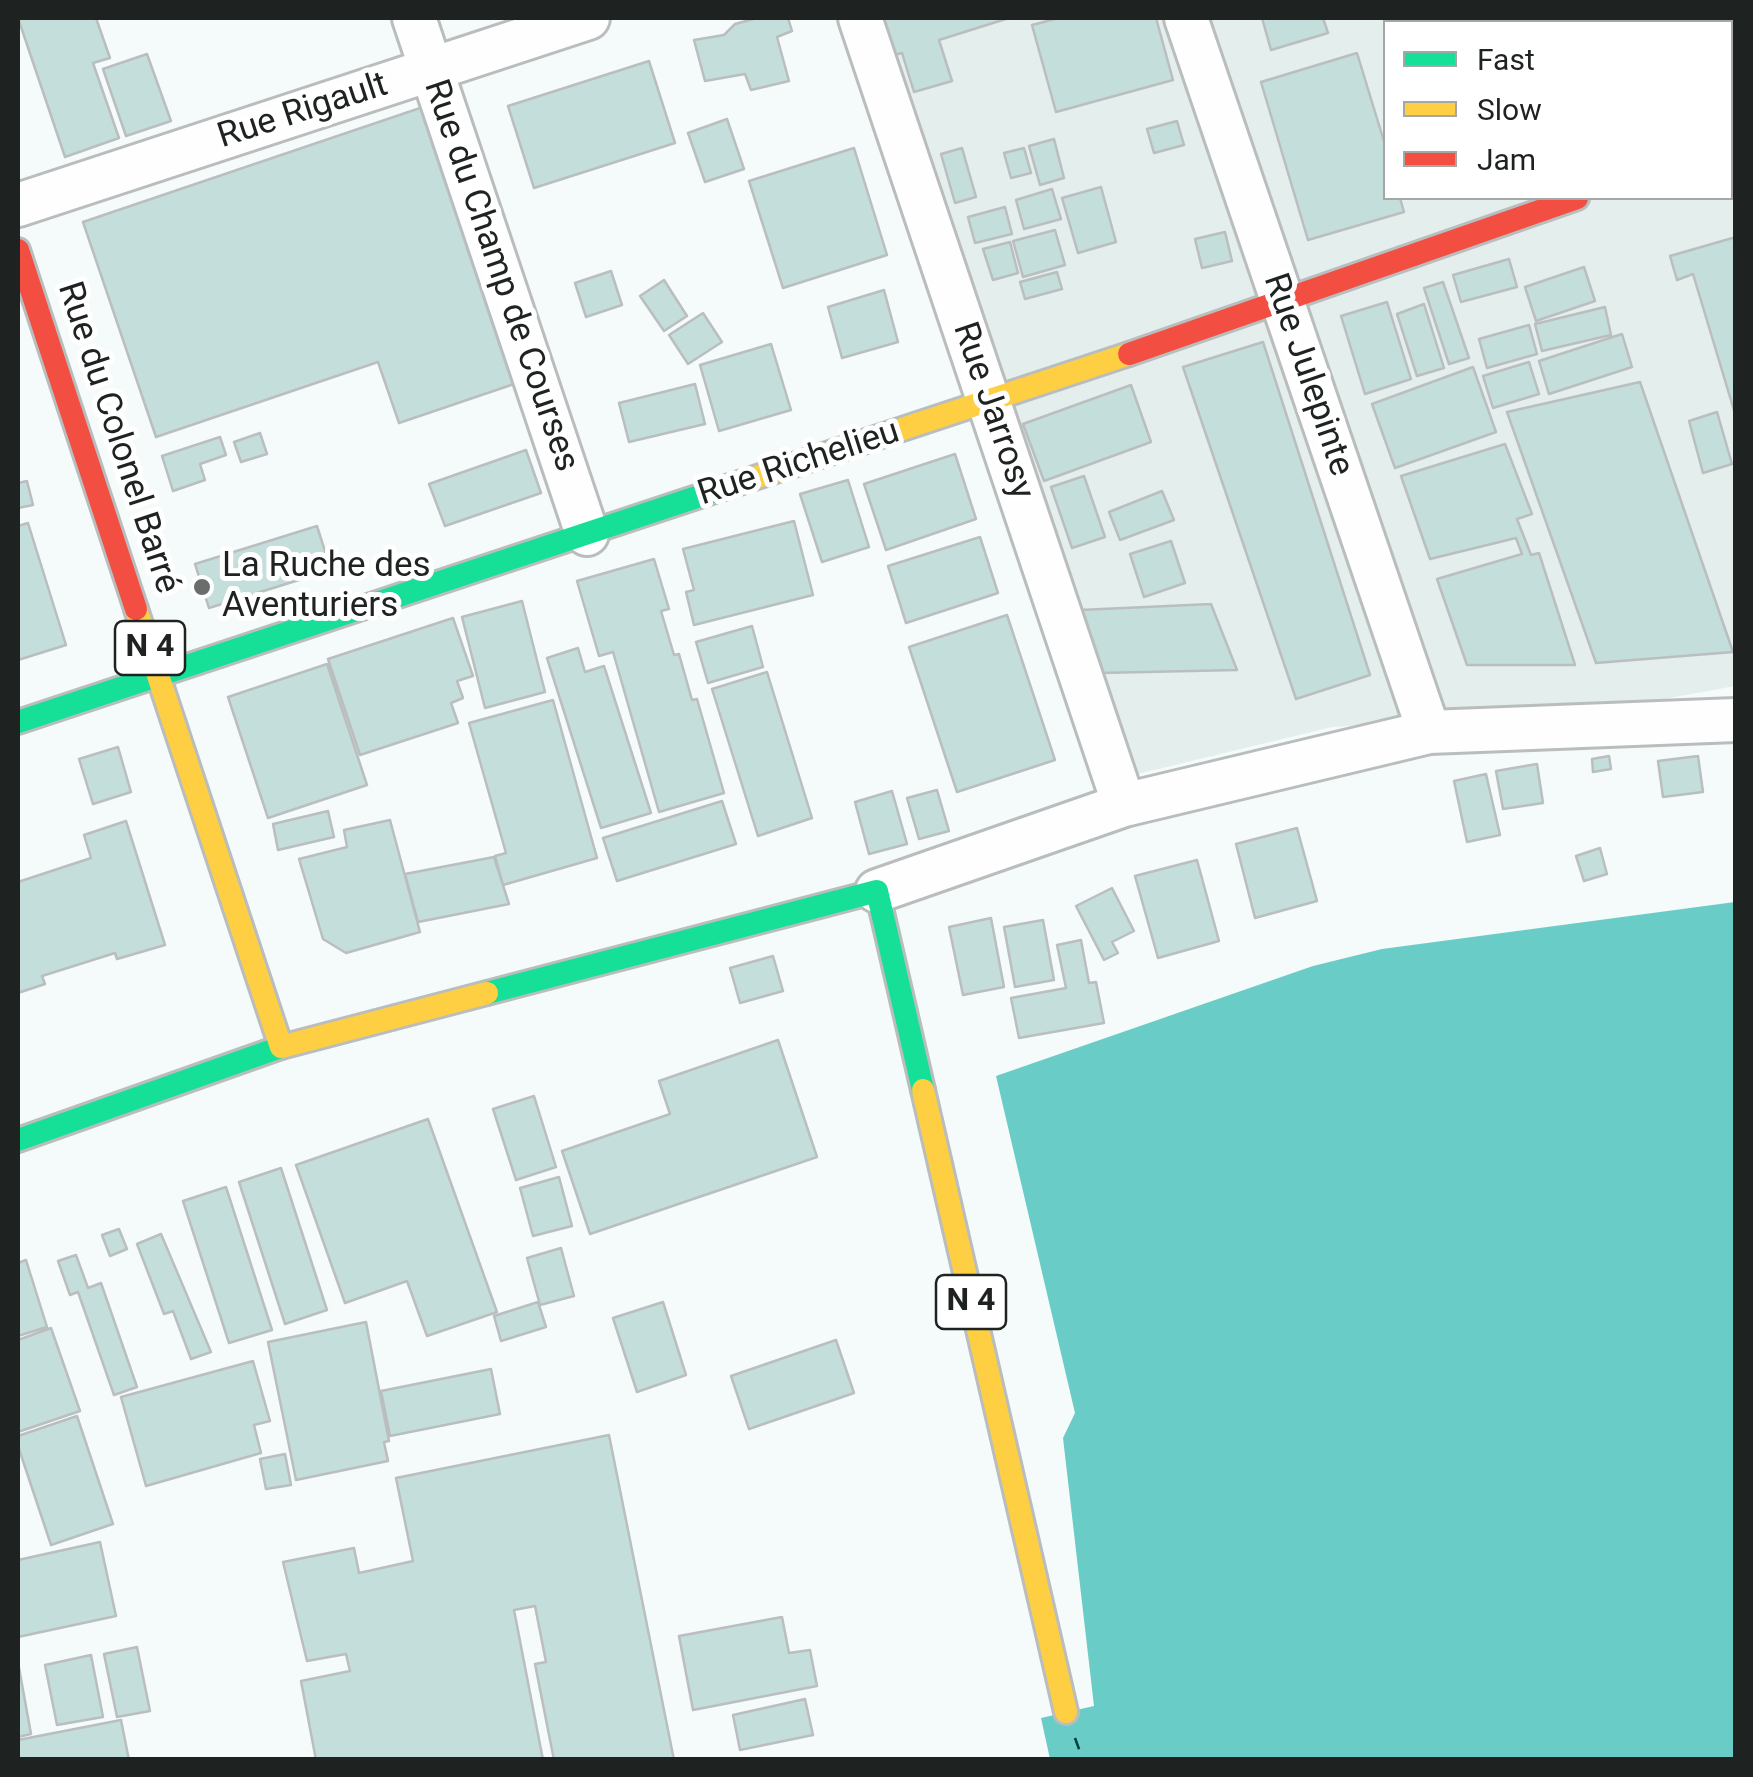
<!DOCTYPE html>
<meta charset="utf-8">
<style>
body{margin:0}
#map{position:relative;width:1753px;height:1777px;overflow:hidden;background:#f5fafa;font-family:Roboto,sans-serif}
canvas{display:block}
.frame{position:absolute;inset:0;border:20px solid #1e2221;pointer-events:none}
.legend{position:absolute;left:1383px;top:20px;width:350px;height:180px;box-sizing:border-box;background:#fff;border:2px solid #a5a7a6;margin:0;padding:12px 18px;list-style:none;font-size:30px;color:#1e2221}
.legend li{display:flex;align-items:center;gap:20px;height:50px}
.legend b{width:50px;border:2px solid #a5a7a6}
</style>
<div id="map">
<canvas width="1753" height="1777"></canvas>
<div class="frame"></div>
<ul class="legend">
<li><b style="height:12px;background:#16e098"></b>Fast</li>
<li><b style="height:12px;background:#ffcf43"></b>Slow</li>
<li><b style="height:12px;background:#f24e42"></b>Jam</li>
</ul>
</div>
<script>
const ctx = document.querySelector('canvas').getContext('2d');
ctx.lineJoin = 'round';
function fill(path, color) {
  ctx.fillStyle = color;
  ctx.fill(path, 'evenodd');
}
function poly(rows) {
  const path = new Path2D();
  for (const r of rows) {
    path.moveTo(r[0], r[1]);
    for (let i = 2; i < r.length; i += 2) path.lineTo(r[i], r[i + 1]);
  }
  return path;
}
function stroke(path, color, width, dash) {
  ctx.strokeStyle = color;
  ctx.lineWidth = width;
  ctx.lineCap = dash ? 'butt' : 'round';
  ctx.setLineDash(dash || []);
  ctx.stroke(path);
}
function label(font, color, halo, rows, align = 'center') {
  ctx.font = font + ' Roboto,sans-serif';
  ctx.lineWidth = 10;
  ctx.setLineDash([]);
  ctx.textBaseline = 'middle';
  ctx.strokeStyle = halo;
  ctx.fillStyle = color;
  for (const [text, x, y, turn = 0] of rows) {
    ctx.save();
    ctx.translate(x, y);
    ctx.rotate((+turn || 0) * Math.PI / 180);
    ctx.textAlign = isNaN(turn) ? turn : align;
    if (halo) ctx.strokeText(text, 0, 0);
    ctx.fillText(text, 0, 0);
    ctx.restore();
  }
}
fill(poly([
 [839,18,1735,18,1735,686,1598,711,1332,727,1125,777,994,460],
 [1386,22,1730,22,1730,198,1386,198]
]), '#e3eeed');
fill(poly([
 [1735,902,1735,1759,1050,1759,1041,1718,1094,1706,1063,1438,1075,1413,996,1076,1313,966,1382,949]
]), '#6accc6');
stroke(poly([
 [1075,1738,1083,1760]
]), '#003f3b', 2.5, [12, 10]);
const building = poly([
 [18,18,96,18,110,58,93,63,119,138,65,157,18,18],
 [757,18,788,18,792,31,777,37,789,81,751,90,745,74,705,81,694,40,724,35,735,24,757,18],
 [879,18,1009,18,939,40,952,81,914,92,902,53,891,56,879,18],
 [1059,18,1156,18,1173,80,1056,112,1032,25,1059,18],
 [1262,18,1323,18,1328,33,1271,50,1262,18],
 [1436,18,1487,18,1470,22,1437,22,1436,18],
 [1624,18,1736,18,1736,86,1730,87,1730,22,1626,22,1624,18],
 [1357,53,1386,148,1386,198,1400,198,1404,212,1308,240,1261,82,1357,53],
 [147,54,171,121,126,136,103,69,147,54],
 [649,61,675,143,534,188,508,106,649,61],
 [429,105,523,381,399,423,378,362,156,437,83,222,429,105],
 [727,119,744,169,705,182,688,133,727,119],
 [1177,121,1184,145,1154,153,1147,129,1177,121],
 [1054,139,1064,178,1040,185,1029,146,1054,139],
 [854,148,887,255,783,288,749,181,854,148],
 [962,148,976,197,955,203,941,154,962,148],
 [1024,148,1031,173,1011,178,1004,153,1024,148],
 [1101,187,1116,242,1078,253,1062,198,1101,187],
 [1052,189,1061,219,1024,229,1016,200,1052,189],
 [1005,207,1012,234,975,243,968,217,1005,207],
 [1055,230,1065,265,1023,277,1013,241,1055,230],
 [1225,232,1232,261,1202,268,1195,239,1225,232],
 [1736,237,1736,417,1693,274,1677,280,1670,256,1736,237],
 [1010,242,1018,273,993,280,983,249,1010,242],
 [1509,259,1517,287,1461,302,1453,275,1509,259],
 [1584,267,1595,301,1536,321,1525,287,1584,267],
 [611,271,622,305,586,317,575,283,611,271],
 [1057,272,1062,289,1025,299,1020,282,1057,272],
 [664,280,687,316,664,331,640,296,664,280],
 [1443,282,1469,358,1449,364,1424,288,1443,282],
 [884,290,898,342,842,358,828,307,884,290],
 [1387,302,1411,379,1365,394,1341,316,1387,302],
 [1424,304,1444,368,1417,376,1397,314,1424,304],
 [1605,307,1611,335,1542,351,1535,324,1605,307],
 [703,313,722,342,688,364,669,335,703,313],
 [1529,325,1537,354,1487,368,1479,339,1529,325],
 [1622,334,1632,367,1549,394,1539,361,1622,334],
 [1263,342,1370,675,1296,699,1183,367,1263,342],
 [771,344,791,410,719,431,700,365,771,344],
 [1529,362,1539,394,1493,408,1483,376,1529,362],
 [1473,367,1496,432,1395,468,1372,404,1473,367],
 [1640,382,1733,652,1596,663,1507,412,1640,382],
 [695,384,705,424,629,442,619,403,695,384],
 [1131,385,1151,442,1044,481,1023,424,1131,385],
 [1717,412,1732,464,1703,473,1689,421,1717,412],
 [260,433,267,454,241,462,234,442,260,433],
 [220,437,226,455,200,464,205,480,173,491,162,456,220,437],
 [1505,444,1532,514,1517,519,1531,555,1539,553,1575,665,1467,665,1437,579,1522,554,1516,538,1430,559,1401,476,1505,444],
 [526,450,541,493,445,526,429,484,526,450],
 [955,454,976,519,886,550,864,484,955,454],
 [1084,476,1105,537,1072,548,1051,487,1084,476],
 [848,480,869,547,822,562,800,494,848,480],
 [27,481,33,505,18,508,18,483,27,481],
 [1162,491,1174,520,1120,540,1109,512,1162,491],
 [794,521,813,595,694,625,686,592,694,590,683,549,794,521],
 [28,523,66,645,18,660,18,526,28,523],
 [317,526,331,570,209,608,195,564,317,526],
 [980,537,998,593,906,623,888,566,980,537],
 [1171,541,1185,583,1144,597,1130,554,1171,541],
 [654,559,669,609,661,611,674,655,679,654,692,700,697,699,724,793,659,812,613,652,599,656,577,581,654,559],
 [522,601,545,692,485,708,462,617,522,601],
 [1211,604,1237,670,1100,673,1080,610,1211,604],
 [1007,615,1055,760,957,792,909,647,1007,615],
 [453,618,473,676,457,681,463,698,451,703,458,723,360,755,328,659,453,618],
 [752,626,763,667,708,683,696,642,752,626],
 [578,648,585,672,604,666,651,813,601,828,547,658,578,648],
 [327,664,367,785,268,818,228,697,327,664],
 [767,672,812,818,758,836,712,689,767,672],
 [553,700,597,858,503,885,495,856,506,853,469,723,553,700],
 [118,747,131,792,93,804,79,759,118,747],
 [1609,756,1611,769,1593,772,1592,759,1609,756],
 [1698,756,1703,792,1663,797,1658,761,1698,756],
 [1537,764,1543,803,1503,809,1496,771,1537,764],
 [1486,774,1500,835,1467,842,1454,781,1486,774],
 [937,790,949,831,919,839,907,798,937,790],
 [892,791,907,844,869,854,855,802,892,791],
 [722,801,736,844,617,881,603,838,722,801],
 [328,811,334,837,278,850,273,824,328,811],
 [390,820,420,932,346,953,323,939,299,859,347,847,344,830,390,820],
 [126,821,165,945,117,959,115,953,42,976,45,984,18,993,18,882,91,858,84,835,126,821],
 [1297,828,1317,901,1255,918,1236,844,1297,828],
 [1600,848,1607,874,1584,881,1576,856,1600,848],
 [494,857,509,904,418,922,405,874,494,857],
 [1197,860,1219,941,1158,958,1135,876,1197,860],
 [1112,888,1134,931,1112,942,1118,953,1104,960,1076,906,1112,888],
 [991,918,1004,987,963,995,949,927,991,918],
 [1043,920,1054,980,1015,987,1004,927,1043,920],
 [1081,940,1089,983,1096,982,1104,1023,1019,1038,1011,998,1066,988,1057,945,1081,940],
 [773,956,783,991,740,1003,730,968,773,956],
 [778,1040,817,1157,590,1234,562,1151,670,1114,659,1081,778,1040],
 [534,1096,556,1167,516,1180,493,1109,534,1096],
 [428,1119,497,1312,427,1336,407,1281,345,1303,296,1165,428,1119],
 [281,1168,327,1310,285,1324,239,1182,281,1168],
 [559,1177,572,1226,533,1236,520,1188,559,1177],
 [226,1187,272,1330,229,1343,183,1201,226,1187],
 [119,1229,127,1249,110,1256,102,1235,119,1229],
 [161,1234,211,1352,191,1359,173,1311,164,1314,137,1244,161,1234],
 [561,1248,574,1296,540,1305,527,1258,561,1248],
 [76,1255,88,1288,101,1283,137,1387,114,1395,78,1292,70,1295,58,1261,76,1255],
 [26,1260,47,1327,18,1336,18,1263,26,1260],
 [538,1302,546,1327,501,1341,494,1316,538,1302],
 [663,1302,686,1375,637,1392,613,1318,663,1302],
 [366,1322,389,1441,384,1442,388,1461,296,1480,268,1342,366,1322],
 [51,1328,80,1411,18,1432,18,1340,51,1328],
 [836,1340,854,1393,749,1429,731,1376,836,1340],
 [253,1361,270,1421,254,1425,261,1453,146,1486,121,1397,253,1361],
 [491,1369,500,1414,390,1436,381,1391,491,1369],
 [77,1416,113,1524,51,1545,18,1446,18,1436,77,1416],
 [609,1435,674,1760,554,1760,535,1664,546,1662,535,1606,514,1610,543,1760,316,1760,301,1681,350,1671,346,1654,307,1661,283,1562,354,1548,359,1573,413,1561,396,1478,609,1435],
 [285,1454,291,1485,266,1489,260,1459,285,1454],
 [100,1542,116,1616,18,1637,18,1560,100,1542],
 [782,1617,789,1653,810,1650,817,1686,693,1710,679,1636,782,1617],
 [137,1647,150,1711,117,1717,104,1654,137,1647],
 [91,1655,103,1717,57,1725,45,1665,91,1655],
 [18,1662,31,1734,18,1737,18,1662],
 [805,1699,813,1735,740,1750,733,1715,805,1699],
 [121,1720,129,1760,18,1760,18,1740,121,1720]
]);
fill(building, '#c4dedc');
stroke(building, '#babebe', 2.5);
const street = poly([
 [414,18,587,534],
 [860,18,1124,805],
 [1186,18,1429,732],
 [1541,18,1542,22],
 [1730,148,1736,146],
 [18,205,588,18],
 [877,891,1124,805,1429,732,1736,720]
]);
const fast = poly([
 [18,722,730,486],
 [487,993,877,891,923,1090],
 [18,1140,281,1047]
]);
const slow = poly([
 [730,486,1129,354],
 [136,609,281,1047,487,993],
 [923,1090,1066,1712]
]);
const jam = poly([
 [18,250,136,609],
 [1129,354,1577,198]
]);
stroke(street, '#babdbd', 48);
stroke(fast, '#babdbd', 28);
stroke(slow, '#babdbd', 28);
stroke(jam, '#babdbd', 28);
stroke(street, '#fefefe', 42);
stroke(fast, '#16e098', 22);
stroke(slow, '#ffcf43', 22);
stroke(jam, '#f24e42', 22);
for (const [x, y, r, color] of [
 [202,587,10,"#696e6d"]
]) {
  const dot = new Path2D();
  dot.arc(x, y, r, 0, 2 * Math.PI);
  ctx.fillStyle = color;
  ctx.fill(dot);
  stroke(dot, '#fff', 4);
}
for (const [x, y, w] of [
 [150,648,70],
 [971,1302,70]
]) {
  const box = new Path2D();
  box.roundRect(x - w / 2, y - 27, w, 54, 8);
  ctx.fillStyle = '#fff';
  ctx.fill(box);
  stroke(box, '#1e2221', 2.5);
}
label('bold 32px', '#1e2221', null, [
 ["N 4",150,648],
 ["N 4",971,1302]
]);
label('35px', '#1e2221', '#fff', [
 ["Rue Rigault",303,112,-18],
 ["Rue du Champ de Courses",500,276,71],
 ["Rue Julepinte",1307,375,71],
 ["Rue Jarrosy",992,411,71],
 ["Rue du Colonel Barré",117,438,72],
 ["Rue Richelieu",799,464,-18]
]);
label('35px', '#1e2221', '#fff', [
 ["La Ruche des",222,567],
 ["Aventuriers",222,607]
], 'left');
</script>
